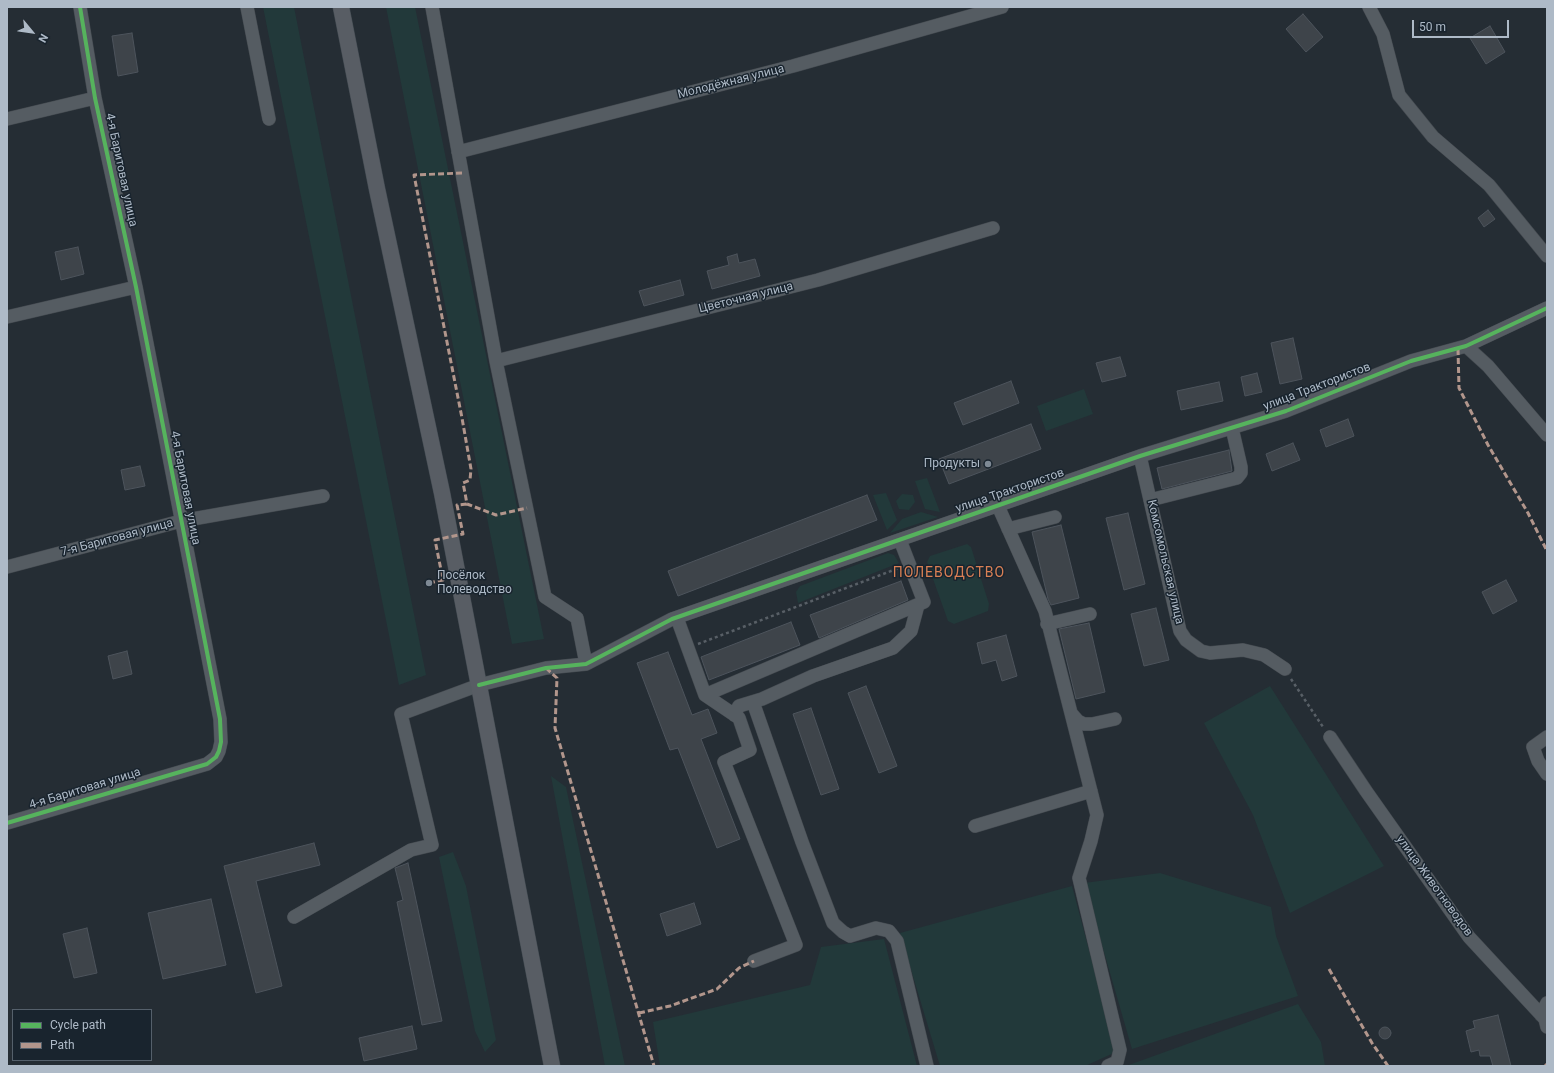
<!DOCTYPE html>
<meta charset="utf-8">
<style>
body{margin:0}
#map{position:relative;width:1554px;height:1073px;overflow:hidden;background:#252d34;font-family:Roboto,sans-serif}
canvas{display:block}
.frame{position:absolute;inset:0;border:8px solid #aebac7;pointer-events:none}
.legend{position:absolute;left:12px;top:1009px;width:140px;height:52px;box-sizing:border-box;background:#19242e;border:1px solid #55606b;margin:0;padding:5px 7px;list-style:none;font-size:12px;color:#aebac7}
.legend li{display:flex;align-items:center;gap:8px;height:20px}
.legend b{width:20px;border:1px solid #55606b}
.north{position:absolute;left:12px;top:12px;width:40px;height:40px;-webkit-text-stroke:3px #19242e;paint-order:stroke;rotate:119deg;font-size:11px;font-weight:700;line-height:16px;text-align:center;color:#aebac7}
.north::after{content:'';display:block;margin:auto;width:14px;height:18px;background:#aebac7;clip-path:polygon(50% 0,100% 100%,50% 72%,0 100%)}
.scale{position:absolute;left:1412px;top:20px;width:97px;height:18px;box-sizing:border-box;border:2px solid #aebac7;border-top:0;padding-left:5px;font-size:12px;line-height:14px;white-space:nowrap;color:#aebac7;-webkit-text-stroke:3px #19242e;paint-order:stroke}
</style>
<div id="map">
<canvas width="1554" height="1073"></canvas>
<div class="frame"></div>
<ul class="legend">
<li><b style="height:5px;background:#56b35d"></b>Cycle path</li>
<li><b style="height:5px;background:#b2968c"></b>Path</li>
</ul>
<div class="north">N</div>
<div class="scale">50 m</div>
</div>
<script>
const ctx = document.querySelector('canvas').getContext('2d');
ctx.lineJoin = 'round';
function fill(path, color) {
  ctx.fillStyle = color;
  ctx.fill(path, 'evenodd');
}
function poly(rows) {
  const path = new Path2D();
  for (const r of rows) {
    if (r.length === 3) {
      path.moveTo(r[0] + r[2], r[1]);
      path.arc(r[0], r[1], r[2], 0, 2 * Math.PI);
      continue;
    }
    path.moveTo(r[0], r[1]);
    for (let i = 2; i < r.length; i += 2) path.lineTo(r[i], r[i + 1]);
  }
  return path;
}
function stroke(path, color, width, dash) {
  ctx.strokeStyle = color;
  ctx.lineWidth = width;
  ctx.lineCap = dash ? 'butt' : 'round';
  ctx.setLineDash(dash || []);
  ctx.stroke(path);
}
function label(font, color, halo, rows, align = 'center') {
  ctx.font = font + ' Roboto,sans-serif';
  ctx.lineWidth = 3;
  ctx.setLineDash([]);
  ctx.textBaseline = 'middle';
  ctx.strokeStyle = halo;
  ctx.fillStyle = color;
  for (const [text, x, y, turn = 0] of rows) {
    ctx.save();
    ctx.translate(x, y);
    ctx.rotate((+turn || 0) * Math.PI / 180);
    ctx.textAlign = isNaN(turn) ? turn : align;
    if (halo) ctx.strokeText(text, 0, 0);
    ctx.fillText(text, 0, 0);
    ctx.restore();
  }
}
fill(poly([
 [263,7,294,7,426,675,399,685],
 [386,7,415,7,544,639,512,644],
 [1084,389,1093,414,1046,431,1037,406],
 [927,478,940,512,925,509,915,481],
 [886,493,897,520,887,530,873,495],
 [902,494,913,495,915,502,909,510,899,509,896,501],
 [921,512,938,517,890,533,902,519],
 [967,544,971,547,989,604,988,611,954,624,948,621,927,562,930,556],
 [888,553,894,555,899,563,798,603,796,592,800,586],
 [1270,686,1384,866,1290,913,1253,815,1204,723],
 [551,776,566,787,625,1066,605,1066],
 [453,852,466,886,496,1040,485,1052,475,1031,439,857],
 [1160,873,1271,907,1276,936,1298,996,1132,1049,1084,883],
 [1072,886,1116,1052,1085,1066,940,1066,900,933],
 [884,939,917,1066,660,1066,653,1022,810,985,821,947],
 [1298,1004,1321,1042,1325,1066,1126,1066]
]), '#22393a');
const building = poly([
 [1303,14,1323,37,1306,52,1286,29,1303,14],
 [1490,26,1505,52,1486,64,1470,38,1490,26],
 [132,33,138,72,118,76,112,36,132,33],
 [1488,210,1495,219,1484,227,1478,218,1488,210],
 [78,247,84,274,61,280,55,252,78,247],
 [737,254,739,263,755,259,760,276,712,289,707,271,729,265,727,257,737,254],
 [680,280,684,295,644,306,639,291,680,280],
 [1293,338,1302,379,1280,384,1271,343,1293,338],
 [1120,357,1126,376,1102,382,1096,363,1120,357],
 [1257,373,1262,392,1245,396,1241,377,1257,373],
 [1011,381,1019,403,963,425,954,403,1011,381],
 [1219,382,1223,401,1181,410,1177,391,1219,382],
 [1348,419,1354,436,1326,447,1320,430,1348,419],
 [1031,424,1041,449,949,484,939,459,1031,424],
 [1293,443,1300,460,1272,471,1266,454,1293,443],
 [1229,450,1232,471,1162,489,1157,468,1229,450],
 [140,466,145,486,125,490,121,470,140,466],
 [867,495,877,520,678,596,668,571,867,495],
 [1128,513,1145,584,1124,590,1106,518,1128,513],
 [1061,525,1079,598,1051,605,1048,599,1032,532,1061,525],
 [1506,580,1517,601,1493,614,1482,592,1506,580],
 [901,581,908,600,819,638,810,615,901,581],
 [1156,608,1169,660,1144,666,1131,614,1156,608],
 [791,622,800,645,709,680,701,657,791,622],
 [1089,623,1105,692,1076,699,1059,629,1089,623],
 [1006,635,1017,676,1002,681,996,660,982,664,977,643,1006,635],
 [127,651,132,674,113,679,108,656,127,651],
 [668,652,692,715,708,709,717,733,701,739,740,839,717,848,678,748,670,750,637,663,668,652],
 [866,686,897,766,879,773,848,693,866,686],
 [811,708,839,789,821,795,793,714,811,708],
 [314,843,320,865,256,881,282,986,256,993,224,866,314,843],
 [408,863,442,1021,422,1025,397,902,403,900,395,868,408,863],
 [211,899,226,965,163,979,148,913,211,899],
 [694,903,701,924,667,936,660,914,694,903],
 [87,928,97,973,74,978,63,934,87,928],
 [1498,1015,1511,1066,1493,1066,1490,1056,1480,1056,1479,1050,1471,1052,1466,1031,1475,1028,1473,1021,1498,1015],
 [412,1026,417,1049,364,1061,359,1038,412,1026],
 [1385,1033,6]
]);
fill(building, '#3e444a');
stroke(building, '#4d545c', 1);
const minor = poly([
 [247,7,269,119],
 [432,7,496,361,545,597,577,618,586,664],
 [1369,7,1383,34,1399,95,1433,137,1489,185,1547,256],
 [7,119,95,98],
 [458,152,793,66,1002,7],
 [7,317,136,287],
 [1466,346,1488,366,1547,435],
 [496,361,818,280,993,228],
 [1140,456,1180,631,1186,640,1201,651,1210,653,1243,650,1264,655,1285,669],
 [1150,500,1237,478,1241,473,1241,467,1232,428],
 [998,506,1045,611,1071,713,1078,721,1084,724,1092,724,1115,719],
 [1008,529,1055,517],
 [7,567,181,521,323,496],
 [677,618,705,695,924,602,900,540],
 [1047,624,1090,614],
 [705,695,739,718,750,750,724,762,796,945,754,961],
 [753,702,802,842,833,923,843,932,850,936,876,928,889,931,897,941,927,1066],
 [1071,713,1097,815,1091,841,1079,878,1120,1050,1117,1062,1108,1066],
 [734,715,739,706,762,699,813,676,893,648,911,631,918,605],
 [1330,737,1366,791,1469,937,1545,1019,1547,1027],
 [1547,737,1533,747,1538,761,1547,774],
 [7,823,207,764,216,757,219,751,221,742,220,719,136,287,95,98,80,7],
 [975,826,1091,791],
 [294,917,411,850,432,845,401,714,479,685,546,668,586,664,672,619,1140,456,1286,411,1411,361,1466,346,1547,308],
 [1541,1015,1547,1003]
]);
const major = poly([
 [341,7,377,189,442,493,552,1066]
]);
stroke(minor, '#43494f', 14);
stroke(major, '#424a51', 17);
stroke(poly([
 [698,644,899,568],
 [1291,679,1323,727]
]), '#585f66', 2.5, [3, 3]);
stroke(minor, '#555c62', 13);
stroke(major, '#585d64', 16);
stroke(poly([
 [462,173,414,175,462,418,471,469,470,480,463,483,465,493,467,504,496,515,527,508],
 [1458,349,1459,388,1488,445,1528,513,1547,551],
 [429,583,443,580,435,540,463,534,457,505,467,504],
 [546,668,557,678,555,728,654,1066],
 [1329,969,1372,1043,1388,1066],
 [639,1013,670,1006,717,989,739,968,754,961],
 [1545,1066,1547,1064]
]), '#b2968c', 3, [6, 3]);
stroke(poly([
 [479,685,546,668,586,664,672,619,1140,456,1286,411,1411,361,1466,346,1547,308],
 [7,823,207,764,216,757,219,751,221,742,220,719,136,287,95,98,80,7]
]), '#56b35d', 4);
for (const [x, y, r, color] of [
 [988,464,4,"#7e8994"],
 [429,583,4,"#7e8994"]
]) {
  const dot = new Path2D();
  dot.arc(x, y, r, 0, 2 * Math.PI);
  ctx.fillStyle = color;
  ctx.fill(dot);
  stroke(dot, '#19242e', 1.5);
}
label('12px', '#aebac7', '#19242e', [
 ["Молодёжная улица",731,82,-14],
 ["4-я Баритовая улица",121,170,78],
 ["Цветочная улица",746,298,-14],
 ["улица Трактористов",1317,387,-21],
 ["4-я Баритовая улица",185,488,79],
 ["улица Трактористов",1010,491,-19],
 ["7-я Баритовая улица",117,538,-15],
 ["Комсомольская улица",1165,562,77],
 ["4-я Баритовая улица",85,789,-17],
 ["улица Животноводов",1434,886,54]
]);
label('12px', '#aebac7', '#19242e', [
 ["Продукты",980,464],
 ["Посёлок",437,576,"left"],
 ["Полеводство",437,590,"left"]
], 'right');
ctx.letterSpacing = '1px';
label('14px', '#da8055', '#19242e', [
 ["ПОЛЕВОДСТВО",949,573]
]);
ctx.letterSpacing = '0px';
</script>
